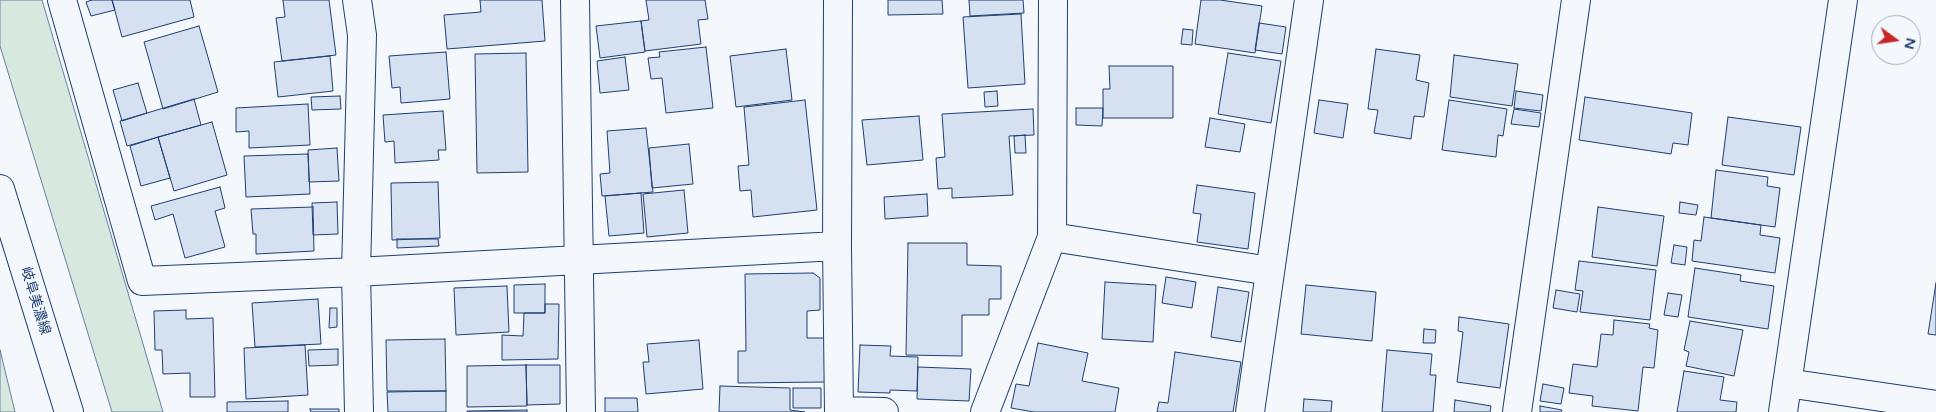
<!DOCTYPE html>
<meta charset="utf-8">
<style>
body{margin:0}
#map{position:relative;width:1936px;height:412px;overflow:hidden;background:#f4f7fb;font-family:"Varela Round",sans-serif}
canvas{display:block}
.north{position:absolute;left:1871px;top:15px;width:50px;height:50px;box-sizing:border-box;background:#f4f7fb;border:1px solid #9eadc5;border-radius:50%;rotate:104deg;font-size:14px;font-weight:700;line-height:20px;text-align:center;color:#1d3f73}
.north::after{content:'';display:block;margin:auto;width:18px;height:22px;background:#c62828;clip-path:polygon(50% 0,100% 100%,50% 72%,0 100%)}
</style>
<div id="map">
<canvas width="1936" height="412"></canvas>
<div class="north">N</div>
</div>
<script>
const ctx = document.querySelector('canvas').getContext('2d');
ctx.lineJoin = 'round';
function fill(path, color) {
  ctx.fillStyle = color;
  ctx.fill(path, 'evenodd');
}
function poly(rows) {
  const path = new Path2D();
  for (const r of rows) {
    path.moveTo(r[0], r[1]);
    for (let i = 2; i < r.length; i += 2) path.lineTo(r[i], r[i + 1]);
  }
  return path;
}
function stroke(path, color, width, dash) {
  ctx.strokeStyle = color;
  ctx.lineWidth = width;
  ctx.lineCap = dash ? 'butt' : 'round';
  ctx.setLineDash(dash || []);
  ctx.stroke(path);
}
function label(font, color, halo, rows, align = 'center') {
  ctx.font = font + ' "Varela Round","Noto Sans JP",sans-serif';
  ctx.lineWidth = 4;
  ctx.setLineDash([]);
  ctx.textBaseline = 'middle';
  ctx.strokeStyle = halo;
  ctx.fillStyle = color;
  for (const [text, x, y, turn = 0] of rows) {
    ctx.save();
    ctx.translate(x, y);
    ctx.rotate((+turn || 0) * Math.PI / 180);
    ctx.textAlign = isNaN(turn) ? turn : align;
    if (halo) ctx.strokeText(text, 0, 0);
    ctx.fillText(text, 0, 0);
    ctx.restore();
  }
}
const green = poly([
 [0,0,42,0,163,412,112,412,0,46,0,0],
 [0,350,15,412,0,412,0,350]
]);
fill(green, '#d7e8df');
stroke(green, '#687fa3', 1);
const building = poly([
 [92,0,112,0,115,10,91,16,86,2,92,0],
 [112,0,190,0,194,17,122,37,112,0],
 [283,0,329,0,336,55,282,61,276,18,285,17,283,0],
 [480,0,542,0,545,41,447,49,444,15,481,12,480,0],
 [646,0,705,0,708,19,698,20,701,44,645,51,641,21,649,20,646,0],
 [888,0,942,0,943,14,888,15,888,0],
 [969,0,1023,0,1024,13,970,16,969,0],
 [1201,0,1220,0,1262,6,1255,53,1195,44,1201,0],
 [1021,14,1025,84,968,88,963,17,1021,14],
 [641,21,645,52,600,58,596,26,641,21],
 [1259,23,1286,27,1282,54,1255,50,1259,23],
 [199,26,218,92,163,109,144,42,199,26],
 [1183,29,1193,30,1192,45,1181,44,1183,29],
 [706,47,713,108,666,113,662,78,651,79,648,58,660,57,659,52,706,47],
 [786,49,792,100,736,107,730,56,786,49],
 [1376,49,1420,55,1416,80,1429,83,1424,117,1414,116,1411,139,1374,133,1378,110,1368,109,1376,49],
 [446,52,450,99,401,103,400,87,392,88,389,56,446,52],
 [526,53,528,172,477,173,475,54,526,53],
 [1228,53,1281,61,1271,123,1218,114,1228,53],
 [1454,55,1518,64,1512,106,1450,97,1454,55],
 [330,56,333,91,278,97,274,62,330,56],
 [625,57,629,90,600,93,597,61,625,57],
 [1109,66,1173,66,1173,118,1103,118,1103,89,1110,89,1109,66],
 [138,83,147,113,122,121,113,90,138,83],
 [997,91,998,106,985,107,984,92,997,91],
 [1516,91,1543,95,1541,111,1514,108,1516,91],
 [340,96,341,109,312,110,311,97,340,96],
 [1585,97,1692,113,1688,145,1673,143,1671,154,1579,140,1585,97],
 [194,99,201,125,127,146,120,121,194,99],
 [805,100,817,210,753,217,751,190,740,191,738,166,749,165,744,107,805,100],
 [1319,100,1348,104,1343,138,1314,133,1319,100],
 [1449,100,1507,109,1503,136,1498,135,1496,157,1442,150,1449,100],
 [308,104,310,145,249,148,249,131,236,132,236,108,308,104],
 [1076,108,1103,108,1102,126,1076,125,1076,108],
 [1033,109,1034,135,1009,136,1013,195,952,198,952,188,938,189,936,158,945,157,942,114,1033,109],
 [1514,109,1541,113,1539,127,1511,124,1514,109],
 [443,111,446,150,438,150,439,160,395,163,394,141,385,142,383,115,443,111],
 [919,116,923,160,867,165,862,120,919,116],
 [1728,117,1801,127,1794,175,1722,165,1728,117],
 [1210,118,1245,124,1240,152,1205,147,1210,118],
 [212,122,227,175,174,191,158,137,212,122],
 [646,128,653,192,602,196,600,174,610,173,607,131,646,128],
 [1025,135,1026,153,1015,153,1014,136,1025,135],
 [158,137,170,178,141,186,130,146,158,137],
 [689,144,693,184,652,188,649,148,689,144],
 [337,148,339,181,309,182,308,150,337,148],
 [308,154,310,194,246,197,244,156,308,154],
 [1716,170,1768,177,1767,186,1780,188,1775,227,1711,218,1716,170],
 [438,182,440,238,392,240,391,183,438,182],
 [1197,185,1255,193,1248,249,1197,242,1201,214,1193,213,1197,185],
 [220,187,225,208,215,211,225,247,185,258,173,214,155,220,151,206,220,187],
 [684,190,688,233,647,237,643,194,684,190],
 [641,193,644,233,609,236,605,196,641,193],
 [927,194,928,216,885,219,884,197,927,194],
 [337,202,338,234,313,235,312,203,337,202],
 [1680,202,1698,205,1696,215,1679,213,1680,202],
 [313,207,314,251,256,254,256,234,253,234,251,209,313,207],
 [1598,207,1664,216,1657,266,1592,257,1598,207],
 [1704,217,1761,225,1760,235,1780,238,1775,273,1692,261,1694,240,1701,241,1704,217],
 [397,239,438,239,439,246,397,248,397,239],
 [908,243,967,243,967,265,1001,266,1001,299,989,299,989,315,962,315,962,356,906,355,908,243],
 [1674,245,1687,247,1685,265,1671,263,1674,245],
 [1579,261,1656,270,1650,320,1580,312,1583,291,1575,290,1579,261],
 [1695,268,1741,275,1740,281,1774,286,1768,329,1688,317,1695,268],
 [813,273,820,278,820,310,807,311,807,338,825,338,825,382,738,383,738,351,746,351,745,274,813,273],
 [1166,277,1196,282,1192,308,1162,303,1166,277],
 [1105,282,1156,285,1153,342,1102,339,1105,282],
 [1936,283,1936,335,1928,334,1936,283],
 [545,284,545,313,514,313,514,285,545,284],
 [1306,285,1376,292,1372,341,1301,334,1306,285],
 [507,286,509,332,456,335,454,288,507,286],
 [1218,287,1249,292,1241,342,1211,337,1218,287],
 [1556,290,1580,294,1577,312,1553,308,1556,290],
 [1668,293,1682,295,1678,317,1664,315,1668,293],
 [318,299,321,344,255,347,252,303,318,299],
 [545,304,559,304,558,359,502,360,502,335,523,336,524,313,545,313,545,304],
 [330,308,337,308,337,327,329,328,330,308],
 [186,310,186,319,213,318,215,397,190,397,190,373,163,374,162,350,155,350,154,311,186,310],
 [1459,317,1509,324,1500,388,1457,382,1463,332,1458,331,1459,317],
 [1614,320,1650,324,1649,328,1658,330,1654,368,1643,367,1638,411,1592,406,1593,396,1569,393,1573,364,1597,367,1601,334,1613,335,1614,320],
 [1690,321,1743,330,1734,376,1686,366,1689,352,1684,350,1690,321],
 [1424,329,1436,330,1435,343,1423,343,1424,329],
 [445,339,446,391,387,391,386,340,445,339],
 [699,340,703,389,646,394,643,362,649,362,647,344,699,340],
 [1038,343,1088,353,1082,381,1119,388,1115,412,1034,412,1011,408,1016,384,1029,386,1038,343],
 [305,345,308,395,246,399,244,348,305,345],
 [860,345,891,346,890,356,918,357,917,391,890,390,890,393,858,392,860,345],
 [338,349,338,365,309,366,308,350,338,349],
 [1387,350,1432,354,1430,375,1436,375,1433,412,1382,412,1387,350],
 [1175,352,1241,362,1233,412,1157,412,1159,402,1168,403,1175,352],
 [526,365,527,406,467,407,467,366,526,365],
 [526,365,560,365,560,404,527,405,526,365],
 [918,367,971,369,969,401,917,399,918,367],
 [1684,371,1724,377,1720,400,1737,402,1736,412,1677,412,1684,371],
 [1543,384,1564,388,1561,404,1540,401,1543,384],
 [720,386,790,388,790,410,805,412,719,412,720,386],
 [793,388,821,388,821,408,793,408,793,388],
 [446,391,446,412,388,412,387,392,446,391],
 [605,398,637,398,638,412,605,412,605,398],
 [1304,399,1332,401,1331,412,1303,412,1304,399],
 [1455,400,1491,406,1490,412,1454,412,1455,400],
 [288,401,288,412,227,412,227,402,288,401],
 [1540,406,1562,410,1561,412,1540,412,1540,406],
 [310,409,339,409,339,412,311,412,310,409],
 [527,410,527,412,467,412,467,411,527,410]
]);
fill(building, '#d5e0f0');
stroke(building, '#1d3f73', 1);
const street = poly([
 [62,0,142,281,356,272,837,246],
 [357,0,362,35,356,272,359,412],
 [575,0,581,412],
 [838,0,837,246,839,412],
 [1053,0,1052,237,1270,271],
 [1787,383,1936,405],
 [839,411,884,412],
 [985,412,1052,237],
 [1250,412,1309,0],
 [1517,412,1576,0],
 [1783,412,1843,0]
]);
const primary = poly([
 [0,189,69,412]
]);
stroke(street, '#1d3f73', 30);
stroke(primary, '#1d3f73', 30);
stroke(street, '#f4f7fb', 28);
stroke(primary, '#f4f7fb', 28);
label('14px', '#1d3f73', '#f4f7fb', [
 ["岐阜美濃線",35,301,73]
]);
</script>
